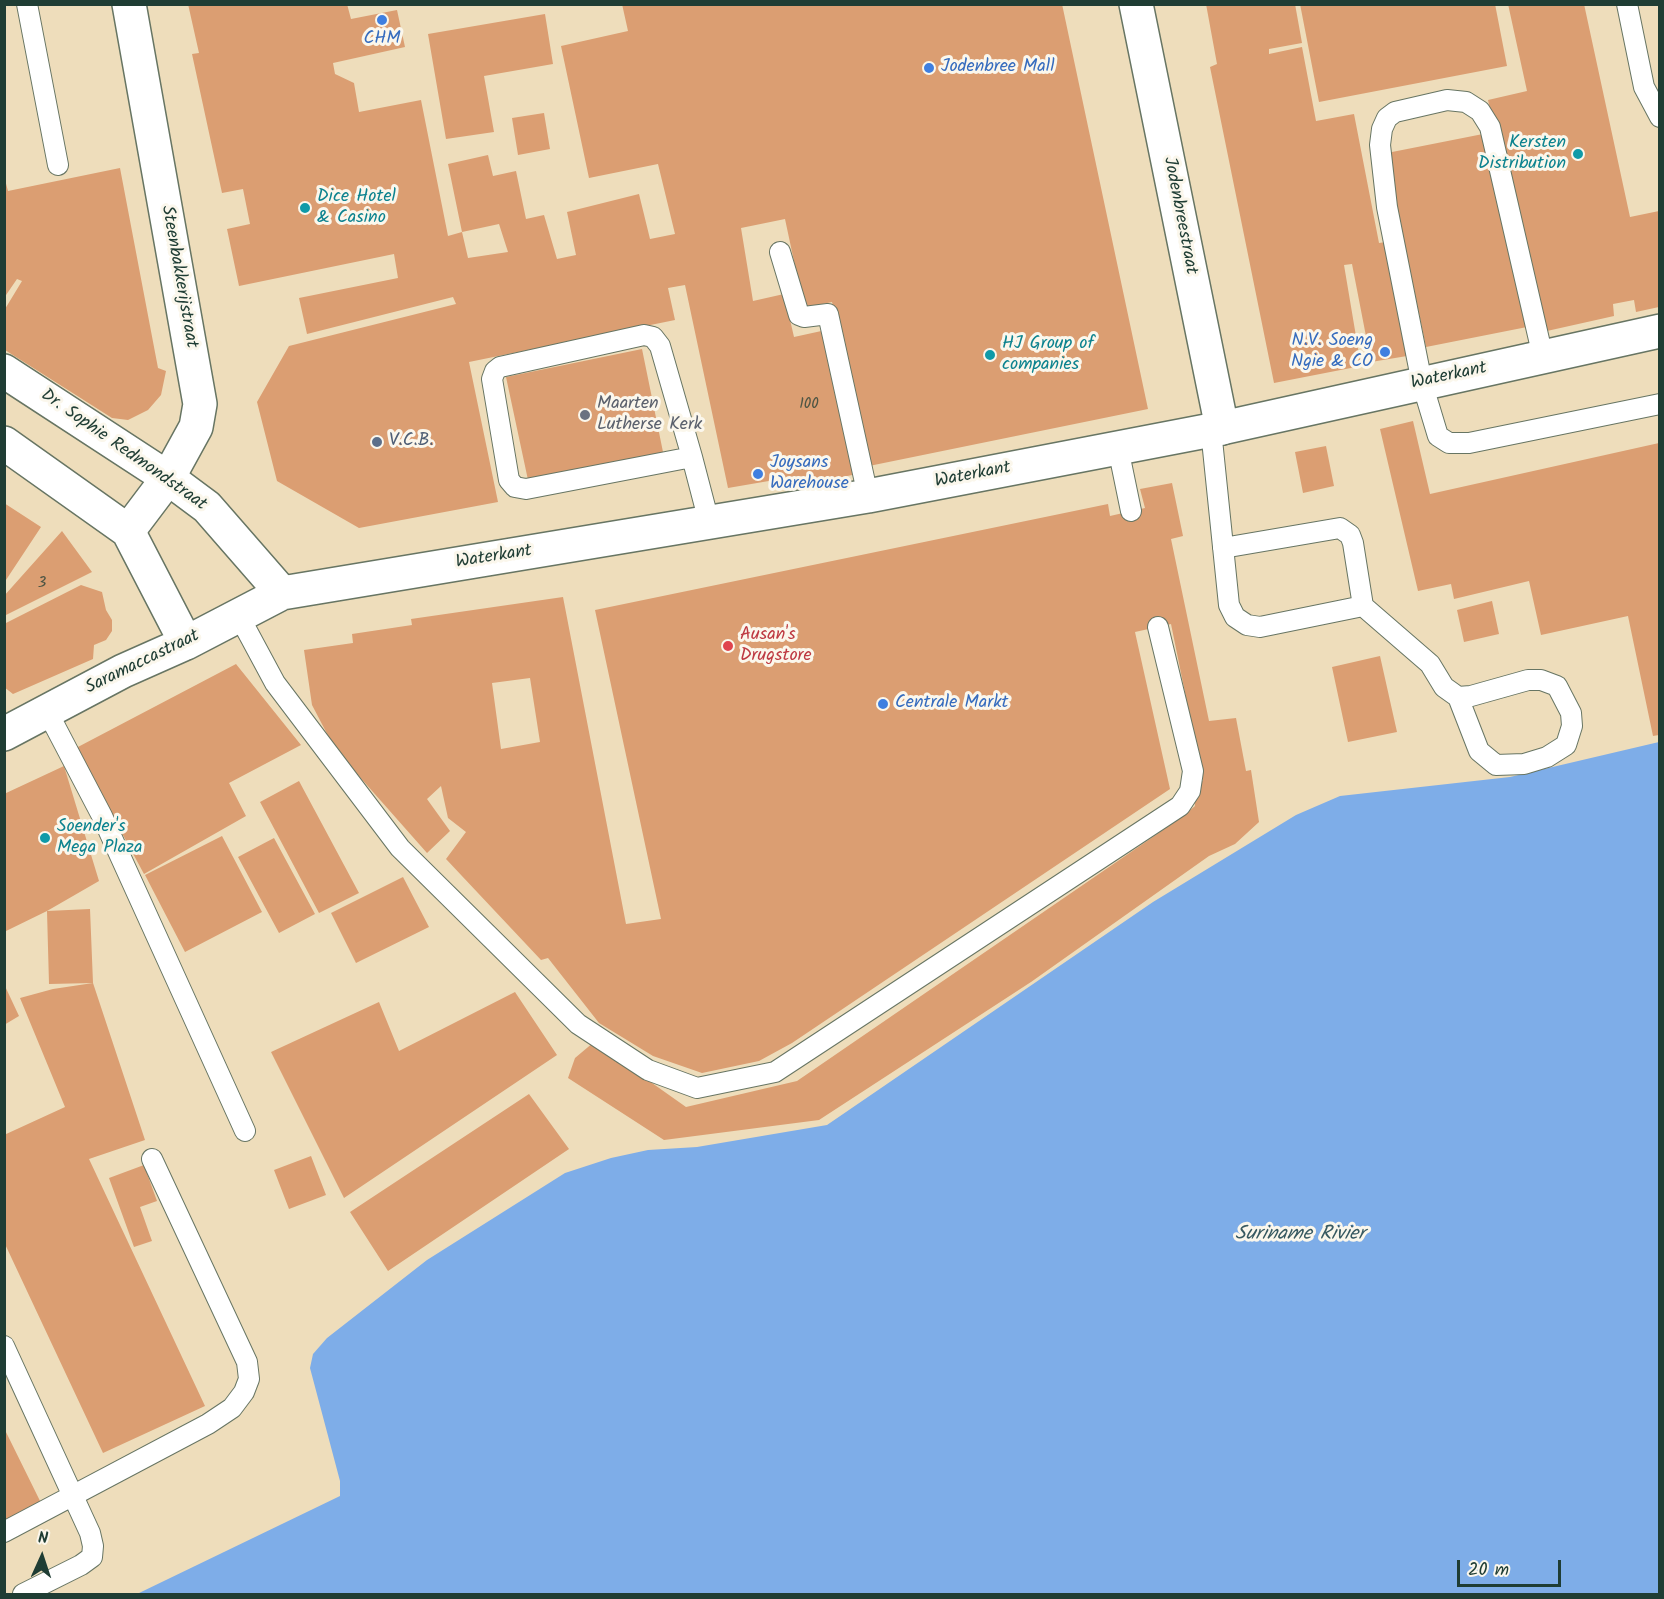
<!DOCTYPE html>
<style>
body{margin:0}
#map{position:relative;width:1664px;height:1599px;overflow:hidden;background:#edb;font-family:Kalam,sans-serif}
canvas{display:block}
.frame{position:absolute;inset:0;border:6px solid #1f3d34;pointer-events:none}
.north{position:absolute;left:12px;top:1527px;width:60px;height:60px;-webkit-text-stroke:4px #fbf7ec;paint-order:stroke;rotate:3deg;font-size:16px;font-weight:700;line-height:24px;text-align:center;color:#1f3d34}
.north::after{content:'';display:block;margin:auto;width:21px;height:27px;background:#1f3d34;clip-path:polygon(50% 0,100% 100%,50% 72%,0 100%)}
.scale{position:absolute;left:1457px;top:1560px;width:104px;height:27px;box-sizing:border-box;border:3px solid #1f3d34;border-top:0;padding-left:8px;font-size:18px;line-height:21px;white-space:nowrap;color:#1f3d34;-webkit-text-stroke:4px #fbf7ec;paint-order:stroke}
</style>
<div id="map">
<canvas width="1664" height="1599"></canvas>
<div class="frame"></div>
<div class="north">N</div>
<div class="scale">20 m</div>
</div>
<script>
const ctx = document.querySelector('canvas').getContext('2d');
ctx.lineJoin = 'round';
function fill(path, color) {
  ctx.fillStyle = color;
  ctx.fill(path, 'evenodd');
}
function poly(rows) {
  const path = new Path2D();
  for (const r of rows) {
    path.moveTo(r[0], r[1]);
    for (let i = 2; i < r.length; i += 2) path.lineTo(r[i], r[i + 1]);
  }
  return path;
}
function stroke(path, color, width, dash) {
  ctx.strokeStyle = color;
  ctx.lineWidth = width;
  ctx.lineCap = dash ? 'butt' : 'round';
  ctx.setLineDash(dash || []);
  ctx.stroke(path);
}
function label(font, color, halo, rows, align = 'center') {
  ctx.font = font + ' Kalam,sans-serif';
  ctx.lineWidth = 6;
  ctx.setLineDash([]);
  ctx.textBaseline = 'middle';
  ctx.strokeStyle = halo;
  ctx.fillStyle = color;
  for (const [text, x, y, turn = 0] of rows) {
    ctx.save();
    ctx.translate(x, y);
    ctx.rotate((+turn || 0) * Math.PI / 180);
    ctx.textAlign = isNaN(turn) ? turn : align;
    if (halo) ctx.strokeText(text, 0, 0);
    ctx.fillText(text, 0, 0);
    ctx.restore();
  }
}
fill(poly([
 [1659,742,1659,1594,137,1594,340,1496,340,1481,310,1368,313,1354,327,1338,427,1260,565,1173,611,1158,648,1150,697,1147,827,1125,1153,902,1296,815,1340,796,1510,777]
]), '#7eade8');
fill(poly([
 [188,4,347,4,351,19,397,10,405,47,333,63,335,74,354,83,359,112,421,100,448,236,462,232,468,258,508,252,499,224,462,232,448,164,488,155,493,176,516,171,526,219,544,215,557,259,576,255,567,212,639,194,650,239,675,234,658,164,589,178,561,46,628,31,622,4,1062,4,1148,409,869,466,832,302,804,308,785,219,741,228,753,301,784,294,794,337,826,330,857,474,794,487,792,477,728,488,685,285,668,288,675,320,469,362,498,502,359,528,277,481,257,402,289,346,456,304,453,297,307,334,299,298,398,278,394,254,239,286,227,229,250,224,243,189,222,193,192,54,199,53],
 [1206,4,1295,4,1302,43,1269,49,1269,54,1302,47,1316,121,1354,114,1379,243,1386,242,1407,356,1371,362,1352,264,1344,265,1361,366,1274,383,1210,67,1217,64],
 [1300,4,1495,4,1507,66,1319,102],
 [1508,4,1584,4,1630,217,1659,211,1659,307,1636,312,1634,300,1613,304,1614,316,1538,333,1488,100,1527,91],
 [545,14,553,64,484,76,494,132,446,139,428,34],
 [544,113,550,149,518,155,512,118],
 [1488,133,1527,327,1426,347,1412,280,1403,282,1403,240,1387,153],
 [120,168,158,368,166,371,161,395,148,410,128,420,112,418,5,350,5,309,22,281,17,279,4,298,4,176,8,191],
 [642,349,663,452,528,480,506,377],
 [1413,421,1430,494,1659,443,1659,735,1653,736,1628,616,1541,635,1529,581,1454,599,1451,584,1418,591,1380,429],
 [1326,446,1334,486,1303,493,1295,452],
 [1172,483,1183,536,1171,539,1209,721,1236,718,1246,771,1251,770,1259,822,1235,844,1209,856,1031,982,819,1120,664,1140,568,1078,575,1058,594,1042,686,1107,797,1081,1182,817,1195,806,1192,783,1203,781,1171,624,1135,632,1170,789,792,1043,759,1061,702,1073,653,1056,599,1023,548,958,541,960,446,859,466,832,448,818,441,786,427,799,450,831,427,853,335,749,312,705,304,650,353,643,352,634,412,625,411,619,563,597,626,924,661,919,595,610,1108,504,1110,516,1145,508,1140,489],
 [530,678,540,742,501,749,492,683],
 [4,503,41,527,4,583],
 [62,531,92,572,4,616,4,596],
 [81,585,102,592,106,610,112,620,112,631,106,640,94,645,93,659,13,694,4,687,4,624],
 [1492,601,1499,634,1464,642,1457,610],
 [1380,656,1397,732,1348,742,1332,667],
 [236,664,301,745,229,783,246,816,144,874,76,748],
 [64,766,99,881,47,911,90,909,93,983,49,984,47,911,4,932,4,794],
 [299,781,359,893,319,913,260,802],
 [222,836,262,912,185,952,145,875],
 [274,838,315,914,279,933,238,857],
 [403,877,429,927,356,963,331,913],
 [93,983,145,1140,89,1159,205,1406,103,1453,4,1242,4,1135,65,1107,20,998,53,989],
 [4,984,19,1016,4,1025],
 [515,992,557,1055,344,1198,271,1052,379,1002,399,1051],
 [529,1094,569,1149,388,1271,350,1212],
 [311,1156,326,1195,289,1209,274,1170],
 [144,1165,157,1201,140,1207,152,1241,134,1247,109,1178],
 [4,1428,43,1507,4,1526]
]), '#db9e72');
const lane = poly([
 [27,4,58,165],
 [1627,4,1644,87,1660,117],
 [780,252,799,315,804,317,828,314,868,496],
 [644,335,653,337,660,346,692,457,526,489,515,487,509,480,492,379,495,371,500,367,644,335],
 [1543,357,1490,127,1480,111,1466,102,1447,100,1395,112,1387,118,1382,129,1380,145,1387,207,1422,383,1438,436,1449,443,1469,443,1660,404],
 [1211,430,1229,605,1235,617,1247,625,1260,627,1363,606,1353,543,1350,535,1340,528,1223,548],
 [1118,448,1131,511],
 [692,457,709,522],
 [1363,606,1430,664,1444,687,1458,697,1479,751,1496,765,1524,764,1547,757,1566,745,1572,726,1571,713,1557,686,1541,680,1528,680,1471,696,1458,697],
 [239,616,275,683,400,848,578,1024,648,1070,697,1088,775,1072,1180,806,1190,791,1193,771,1158,627],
 [47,711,102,816,245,1131],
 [4,1346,90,1533,93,1546,92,1557,81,1565,23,1594],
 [4,1532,208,1424,232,1408,244,1392,249,1379,247,1362,152,1159]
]);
const street = poly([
 [1136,4,1222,428],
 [128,531,168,478,196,427,200,404,129,4]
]);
const secondary = poly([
 [4,371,168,478,207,507,282,593],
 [4,443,128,531,186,643],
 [4,734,123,671,186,643,282,593,868,496,1222,428,1660,331]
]);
stroke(lane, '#677563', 22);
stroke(street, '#677563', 36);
stroke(secondary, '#677563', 36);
stroke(lane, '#fff', 20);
stroke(street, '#fff', 33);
stroke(secondary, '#fff', 33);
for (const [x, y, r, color] of [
 [382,20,6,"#3f7fe0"],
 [929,68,6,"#3f7fe0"],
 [1578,154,6,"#0f9aa8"],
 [305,208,6,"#0f9aa8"],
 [1385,352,6,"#3f7fe0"],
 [990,355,6,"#0f9aa8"],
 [585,415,6,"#6b7280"],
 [377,442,6,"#5c6f8a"],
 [758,474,6,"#3f7fe0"],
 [728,646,6,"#e0444e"],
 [883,704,6,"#3f7fe0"],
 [45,838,6,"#0f9aa8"]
]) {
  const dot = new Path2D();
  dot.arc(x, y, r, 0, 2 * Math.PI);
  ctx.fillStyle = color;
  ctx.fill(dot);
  stroke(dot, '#fbf7ec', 2);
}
label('15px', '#4e5544', null, [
 ["100",809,405],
 ["3",42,584]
]);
label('18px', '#366cbe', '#fbf7ec', [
 ["CHM",382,40,"center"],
 ["Jodenbree Mall",941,68],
 ["N.V. Soeng",1373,342,"right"],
 ["Ngie & CO",1373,363,"right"],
 ["Joysans",770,464],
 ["Warehouse",770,485],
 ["Centrale Markt",895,704]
], 'left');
label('18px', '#0d838f', '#fbf7ec', [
 ["Kersten",1566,144,"right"],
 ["Distribution",1566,165,"right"],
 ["Dice Hotel",317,198],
 ["& Casino",317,219],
 ["HJ Group of",1002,345],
 ["companies",1002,366],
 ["Soender's",57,828],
 ["Mega Plaza",57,849]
], 'left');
label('18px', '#1f3d34', '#fbf7ec', [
 ["Jodenbreestraat",1179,216,79],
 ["Steenbakkerijstraat",178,277,80],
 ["Waterkant",1449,377,-12],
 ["Dr. Sophie Redmondstraat",123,451,35],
 ["Waterkant",973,476,-11],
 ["Waterkant",494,558,-9],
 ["Saramaccastraat",143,663,-26]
]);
label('18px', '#5b616d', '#fbf7ec', [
 ["Maarten",597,405],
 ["Lutherse Kerk",597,426]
], 'left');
label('18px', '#4e5e75', '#fbf7ec', [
 ["V.C.B.",389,442]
], 'left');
label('18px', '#be3a42', '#fbf7ec', [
 ["Ausan's",740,636],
 ["Drugstore",740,657]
], 'left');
label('italic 20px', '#375961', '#fbf7ec', [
 ["Suriname Rivier",1300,1236]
]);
</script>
